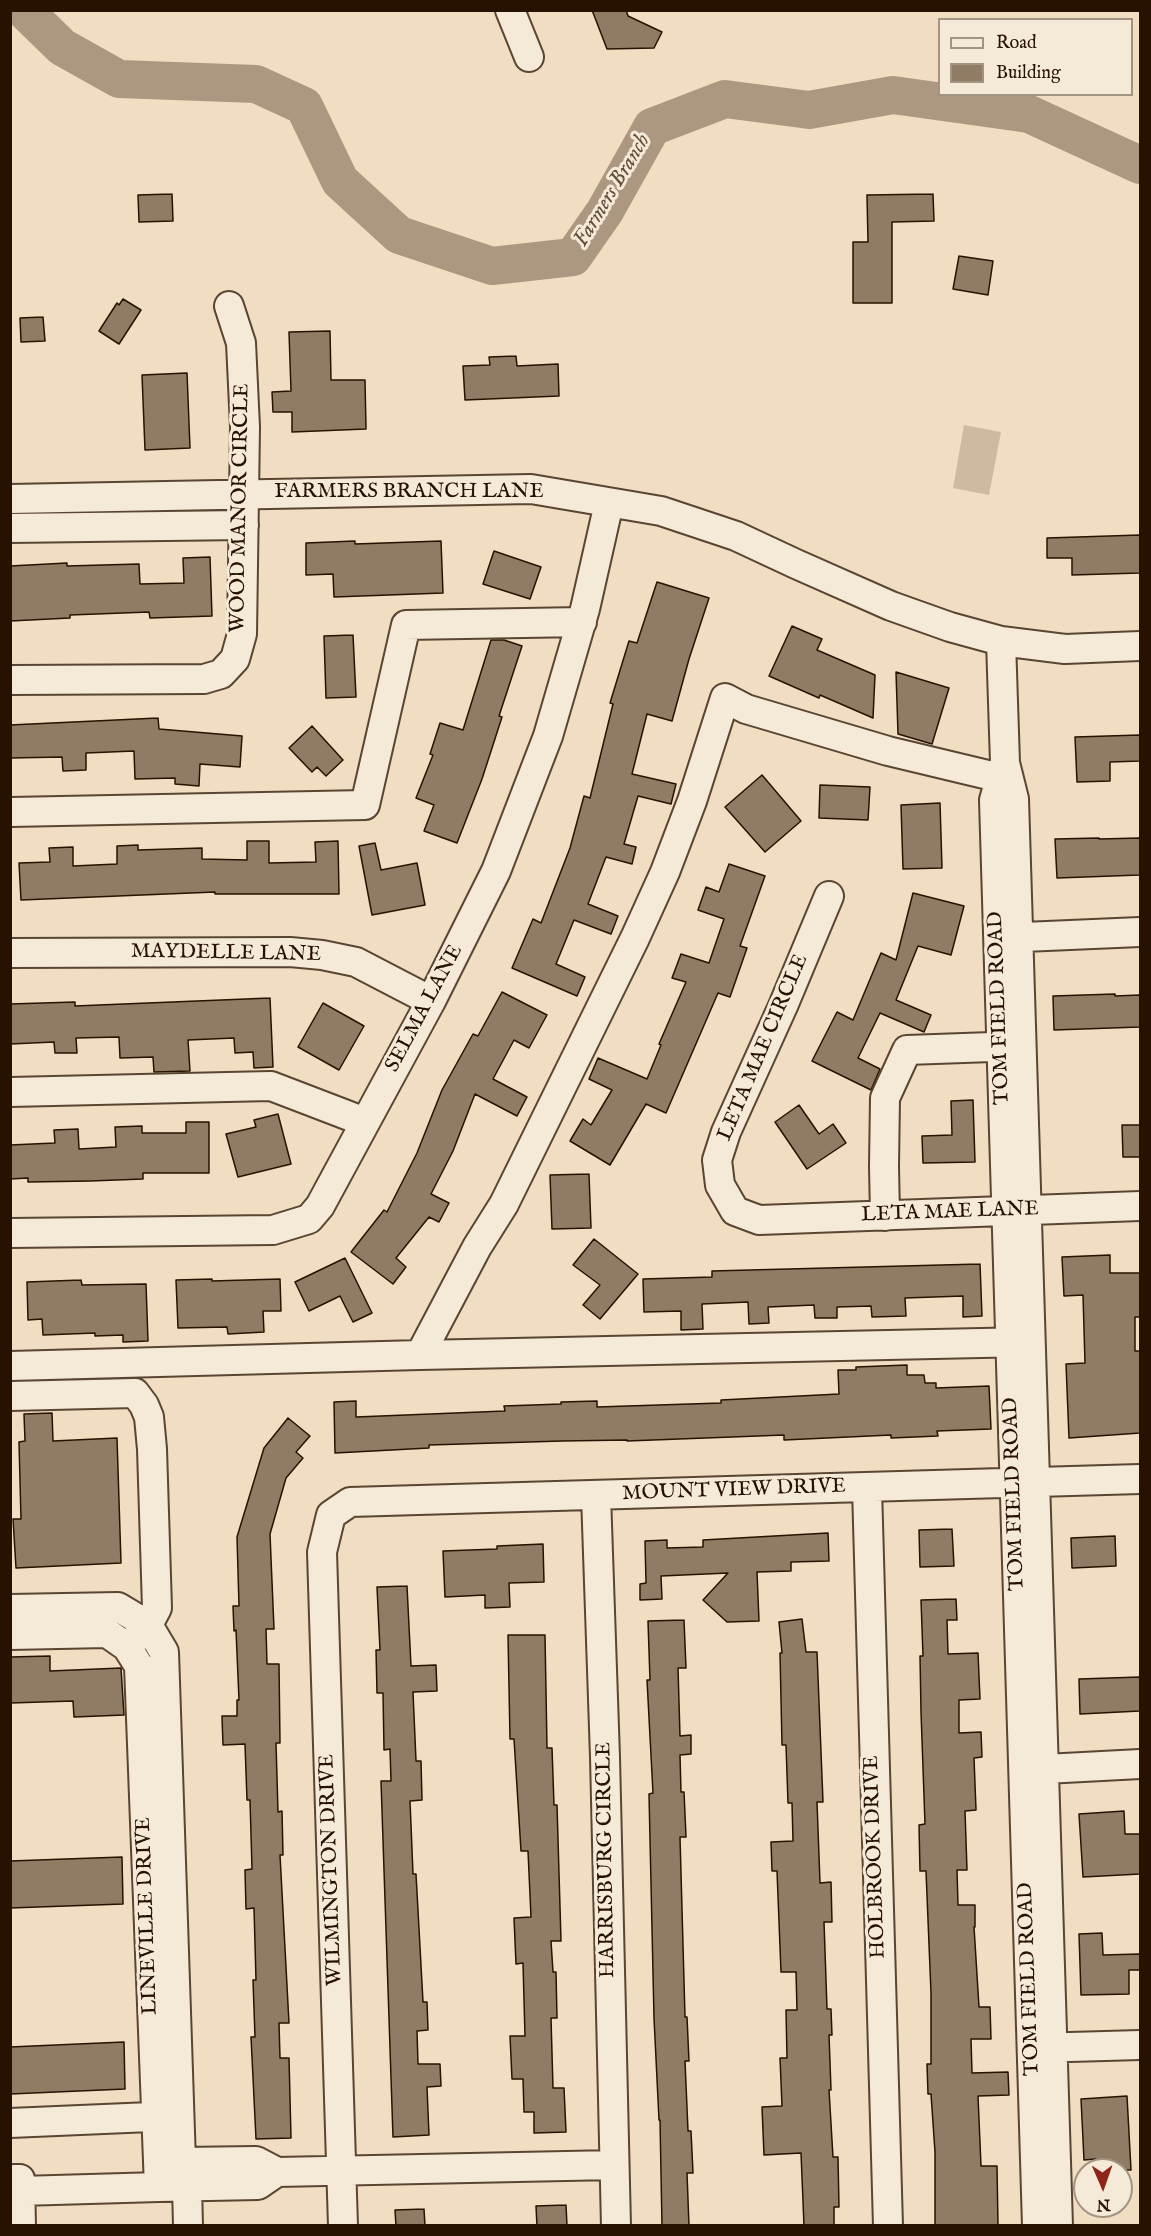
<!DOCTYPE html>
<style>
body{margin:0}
#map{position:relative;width:1151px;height:2236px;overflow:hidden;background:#f0ddc2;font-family:"IM FELL English",serif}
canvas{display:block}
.frame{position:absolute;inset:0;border:12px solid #271201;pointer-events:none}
.legend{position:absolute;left:938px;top:18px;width:195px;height:78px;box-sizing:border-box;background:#f5e9d7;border:2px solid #a39381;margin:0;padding:8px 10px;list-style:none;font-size:18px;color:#271201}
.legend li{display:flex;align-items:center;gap:12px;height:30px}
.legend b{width:30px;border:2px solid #a39381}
.north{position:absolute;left:1073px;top:2158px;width:60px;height:60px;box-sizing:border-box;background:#f5e9d7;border:2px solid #a39381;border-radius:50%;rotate:178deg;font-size:16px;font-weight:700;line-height:24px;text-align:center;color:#271201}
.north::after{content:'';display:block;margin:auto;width:21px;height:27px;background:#8f2418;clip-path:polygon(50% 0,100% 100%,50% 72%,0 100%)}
</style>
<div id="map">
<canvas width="1151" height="2236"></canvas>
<div class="frame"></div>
<ul class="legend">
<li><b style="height:8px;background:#f5e9d7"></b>Road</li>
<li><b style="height:16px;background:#907c65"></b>Building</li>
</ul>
<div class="north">N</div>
</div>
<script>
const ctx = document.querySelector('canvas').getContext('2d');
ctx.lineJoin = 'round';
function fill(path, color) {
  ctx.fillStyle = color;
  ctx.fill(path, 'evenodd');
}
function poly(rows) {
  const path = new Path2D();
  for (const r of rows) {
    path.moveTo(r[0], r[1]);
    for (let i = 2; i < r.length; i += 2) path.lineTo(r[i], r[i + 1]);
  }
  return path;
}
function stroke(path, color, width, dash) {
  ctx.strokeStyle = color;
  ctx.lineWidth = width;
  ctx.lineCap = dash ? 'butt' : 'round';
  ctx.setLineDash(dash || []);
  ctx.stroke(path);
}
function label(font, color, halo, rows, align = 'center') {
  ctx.font = font + ' "IM FELL English",serif';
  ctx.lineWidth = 6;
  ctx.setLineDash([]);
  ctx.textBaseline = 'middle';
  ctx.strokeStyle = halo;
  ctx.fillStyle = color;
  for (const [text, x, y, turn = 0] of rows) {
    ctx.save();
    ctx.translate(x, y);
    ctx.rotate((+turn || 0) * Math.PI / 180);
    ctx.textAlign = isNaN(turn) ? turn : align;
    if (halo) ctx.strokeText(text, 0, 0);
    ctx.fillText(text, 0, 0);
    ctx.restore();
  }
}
fill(poly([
 [964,425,1001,432,989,495,953,488]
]), '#cebaa1');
stroke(poly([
 [24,10,62,47,119,79,256,84,304,106,340,181,399,235,492,266,573,257,605,211,652,127,725,99,809,110,893,95,1029,114,1140,165]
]), '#ac9880', 38);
const building = poly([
 [592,10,626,10,628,16,662,32,654,48,607,49,592,10],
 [172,194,173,221,139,222,138,195,172,194],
 [933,194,934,221,892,222,892,303,853,303,853,242,868,242,867,195,933,194],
 [959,256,993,261,988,295,953,289,959,256],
 [123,299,141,310,119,344,99,331,117,303,119,305,123,299],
 [43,317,45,341,21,342,20,318,43,317],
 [330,331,331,380,365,380,366,429,292,432,292,412,273,412,272,392,291,391,289,332,330,331],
 [516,356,517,366,558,364,559,396,465,400,463,366,490,365,489,357,516,356],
 [187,373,190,448,145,450,142,375,187,373],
 [1140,535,1140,573,1072,575,1072,558,1047,558,1047,538,1140,535],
 [355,541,355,544,441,541,443,593,334,597,333,574,306,575,306,543,355,541],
 [494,551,541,567,530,599,483,584,494,551],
 [210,557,212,616,150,618,149,612,70,615,70,618,10,621,10,566,67,563,67,566,139,564,140,584,184,583,183,558,210,557],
 [657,582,709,598,689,659,672,721,647,714,632,774,676,784,671,804,638,796,624,844,636,847,632,864,606,857,588,904,618,916,611,934,574,920,556,964,585,977,577,996,512,968,533,919,541,923,570,848,584,796,590,798,613,704,610,703,629,641,637,643,657,582],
 [792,626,822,639,817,650,875,675,873,718,820,695,819,698,769,676,792,626],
 [353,635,356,697,326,698,324,636,353,635],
 [491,640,504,640,522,646,499,716,502,717,482,779,457,843,424,831,434,805,416,798,433,755,430,754,440,723,463,730,491,640],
 [896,672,949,688,932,744,898,734,896,672],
 [158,718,159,729,242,736,240,767,200,764,199,786,175,784,175,778,135,779,134,751,86,753,86,770,63,771,62,757,10,758,10,725,158,718],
 [312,726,343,760,326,776,317,767,312,772,289,748,312,726],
 [1140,735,1140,761,1110,762,1110,781,1077,782,1075,737,1140,735],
 [762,775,801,821,765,852,725,807,762,775],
 [820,785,870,787,868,820,819,818,820,785],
 [940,803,942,868,903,869,901,805,940,803],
 [1099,838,1099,839,1140,838,1140,875,1057,878,1055,839,1099,838],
 [247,841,269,841,269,863,316,862,315,842,338,841,339,894,215,894,215,892,21,900,19,863,50,862,49,848,73,847,73,866,117,864,117,846,138,845,138,850,202,848,202,859,247,860,247,841],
 [375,843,381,870,417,863,425,905,372,915,359,846,375,843],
 [729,864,765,876,740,946,747,948,730,997,718,993,666,1113,646,1104,610,1165,570,1141,583,1119,591,1125,612,1090,589,1079,598,1058,647,1079,661,1045,659,1044,686,982,672,978,681,954,709,963,724,919,698,910,706,887,719,892,729,864],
 [913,893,964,906,951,955,918,946,896,1000,931,1015,924,1032,880,1013,858,1058,880,1069,871,1090,812,1061,837,1012,853,1020,881,953,896,960,913,893],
 [502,992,547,1015,529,1048,514,1040,493,1079,527,1097,517,1116,475,1094,453,1151,431,1194,449,1203,439,1222,429,1217,396,1258,406,1267,393,1284,351,1252,384,1210,387,1212,417,1153,442,1090,473,1034,478,1036,502,992],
 [1115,994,1115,996,1140,995,1140,1027,1054,1030,1053,996,1115,994],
 [270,998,273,1067,254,1068,253,1052,235,1053,234,1038,188,1040,190,1071,154,1072,153,1057,120,1058,119,1037,76,1038,77,1053,55,1053,54,1042,10,1044,10,1004,75,1002,75,1006,270,998],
 [323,1003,364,1026,339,1070,298,1047,323,1003],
 [973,1100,975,1162,923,1163,922,1136,952,1135,951,1101,973,1100],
 [799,1105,819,1134,833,1124,846,1143,807,1169,775,1122,799,1105],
 [278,1114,291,1164,238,1177,226,1134,256,1127,254,1120,278,1114],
 [186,1122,209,1122,209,1173,143,1173,143,1179,90,1181,28,1182,28,1178,10,1179,10,1145,55,1143,54,1130,78,1129,79,1149,116,1147,115,1127,142,1126,142,1133,186,1133,186,1122],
 [1122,1125,1140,1125,1140,1157,1123,1157,1122,1125],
 [589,1174,591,1228,552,1229,550,1175,589,1174],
 [594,1239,638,1274,600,1319,583,1305,600,1285,573,1265,594,1239],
 [1110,1255,1110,1273,1140,1273,1140,1317,1135,1317,1135,1351,1140,1351,1140,1433,1069,1438,1066,1364,1085,1363,1083,1295,1064,1296,1062,1257,1110,1255],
 [345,1258,372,1313,353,1322,340,1296,309,1311,295,1282,345,1258],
 [980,1264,982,1316,963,1317,963,1296,905,1298,906,1316,872,1317,871,1306,837,1307,837,1318,815,1318,814,1305,768,1307,769,1323,749,1324,748,1302,702,1304,703,1329,681,1330,681,1311,644,1312,643,1279,712,1277,712,1271,980,1264],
 [212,1279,212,1281,280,1279,281,1311,263,1311,264,1332,228,1334,227,1327,178,1328,176,1280,212,1279],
 [81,1280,82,1285,146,1284,148,1341,123,1342,123,1335,95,1336,95,1333,43,1335,42,1319,28,1320,27,1282,81,1280],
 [907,1365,907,1375,924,1375,925,1383,936,1383,936,1388,989,1386,991,1429,937,1431,938,1436,891,1438,891,1435,784,1440,784,1435,627,1441,627,1440,562,1441,429,1445,429,1448,335,1453,334,1402,356,1401,356,1417,505,1411,504,1406,561,1404,561,1402,597,1401,597,1407,721,1403,721,1400,839,1394,838,1370,856,1370,856,1367,907,1365],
 [52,1413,53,1441,117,1438,121,1563,16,1568,13,1519,21,1519,19,1442,25,1441,24,1414,52,1413],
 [288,1418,310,1436,296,1452,303,1458,286,1478,270,1534,274,1629,266,1629,267,1664,279,1664,280,1743,276,1743,278,1812,282,1811,283,1855,280,1855,289,2023,279,2023,280,2058,289,2058,291,2138,256,2139,251,2037,255,2037,253,1980,256,1980,254,1908,246,1909,245,1870,252,1869,250,1800,247,1800,245,1744,223,1745,222,1716,237,1716,237,1700,239,1700,236,1630,234,1631,233,1606,239,1606,237,1537,264,1448,288,1418],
 [952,1529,954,1566,920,1567,919,1530,952,1529],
 [828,1533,829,1561,791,1562,791,1571,757,1572,759,1621,727,1622,703,1600,728,1573,661,1576,662,1599,640,1600,640,1584,646,1583,645,1541,667,1540,667,1548,703,1547,703,1540,828,1533],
 [1115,1536,1116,1566,1072,1568,1071,1538,1115,1536],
 [543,1544,544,1582,509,1583,510,1607,485,1608,485,1595,445,1597,443,1551,497,1549,497,1546,543,1544],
 [407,1586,411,1666,436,1665,437,1691,413,1692,416,1761,421,1761,422,1800,410,1801,413,1874,416,1874,423,2002,427,2002,428,2030,417,2031,418,2064,440,2064,441,2086,427,2087,429,2135,393,2137,381,1781,391,1781,390,1749,384,1750,383,1693,377,1693,376,1650,380,1650,377,1587,407,1586],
 [956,1599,957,1620,947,1620,948,1654,978,1653,980,1699,959,1700,959,1733,981,1732,982,1757,974,1758,976,1810,965,1811,967,1870,957,1870,958,1905,975,1905,975,1927,974,1927,979,2007,990,2007,991,2039,971,2039,972,2073,1008,2072,1009,2095,978,2096,981,2166,997,2166,998,2226,935,2226,935,2152,931,2094,928,2094,927,2064,931,2064,931,1993,926,1871,920,1871,919,1825,925,1824,921,1712,920,1656,923,1656,921,1600,956,1599],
 [802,1619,806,1652,817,1652,823,1802,817,1802,820,1883,831,1882,832,1922,824,1922,827,2009,831,2009,832,2035,829,2035,831,2090,829,2090,833,2157,838,2157,839,2207,834,2207,834,2226,804,2226,801,2153,764,2155,762,2107,782,2106,780,2058,787,2058,786,2010,797,2010,796,1972,781,1972,777,1871,772,1871,771,1842,793,1841,792,1803,788,1803,786,1745,782,1745,780,1653,782,1653,779,1622,802,1619],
 [684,1620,686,1668,678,1668,680,1736,691,1735,691,1754,680,1755,681,1792,684,1792,686,1837,680,1837,685,2017,687,2017,689,2061,685,2061,688,2131,691,2131,693,2173,687,2173,689,2226,662,2226,660,2120,659,2120,654,2018,649,1794,653,1793,647,1680,650,1680,648,1621,684,1620],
 [508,1635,545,1635,547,1748,552,1748,554,1805,557,1805,561,1941,551,1941,553,1972,556,1972,557,2018,551,2018,553,2088,564,2088,566,2132,534,2133,534,2112,524,2112,523,2079,512,2079,510,2036,525,2036,523,1963,516,1964,514,1918,531,1917,528,1851,521,1851,514,1739,510,1739,508,1635],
 [50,1656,50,1671,121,1668,124,1715,74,1717,73,1701,10,1703,10,1657,50,1656],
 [1140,1677,1140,1711,1080,1714,1079,1679,1140,1677],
 [1124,1811,1125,1834,1140,1834,1140,1874,1083,1877,1079,1814,1124,1811],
 [122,1857,123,1904,10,1908,10,1861,122,1857],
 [1102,1933,1103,1955,1140,1954,1140,1970,1129,1970,1129,1994,1081,1995,1079,1934,1102,1933],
 [124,2042,125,2089,10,2094,10,2047,124,2042],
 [1127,2096,1131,2170,1112,2170,1112,2167,1097,2167,1096,2159,1084,2160,1081,2099,1127,2096],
 [566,2205,567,2226,537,2226,536,2206,566,2205],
 [424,2209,425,2226,396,2226,395,2210,424,2209]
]);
fill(building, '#907c65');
stroke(building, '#271201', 1.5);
const minor = poly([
 [510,10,529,57],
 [10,499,531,489,661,511,736,536,796,564,891,606,950,627,1001,641,1065,649,1140,646],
 [10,528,244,525],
 [1001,641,1005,763,1014,799,1058,2226],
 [10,680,204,679,221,674,235,659,242,634,245,427,241,343,229,306],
 [1004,765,994,800,1037,2226],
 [10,812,365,805,406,625,582,622],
 [829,896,783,1006,726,1132,717,1160,720,1185,735,1211,759,1220,1140,1206],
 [1000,938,1140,932],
 [10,953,290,952,322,955,356,962,431,1001],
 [10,1092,271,1086,365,1122],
 [885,1216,884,1166,885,1098,907,1050,1020,1046],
 [10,1233,273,1230,309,1219,320,1206,431,1001,496,871,548,736,585,609,609,503],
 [420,1355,477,1247,504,1204,635,938,665,872,692,801,725,698,746,709,888,751,1009,780],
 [10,1366,420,1355,1028,1342],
 [10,1396,135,1393,144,1405,149,1417,152,1449,157,1608,148,1625,135,1639],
 [867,1488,888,2226],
 [596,1495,605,1757,616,2226],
 [10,1609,118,1607,148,1625,164,1652,181,2162,256,2161,277,2172,614,2165],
 [10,1635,107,1633,127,1647,139,1666,159,2187,258,2185,277,2172],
 [1026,1770,1140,1764],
 [1035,2048,1140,2045],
 [10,2123,174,2116],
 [14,2179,20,2179,21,2226],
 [187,2186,188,2226],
 [20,2191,159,2187],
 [343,2226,322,1552,331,1515,350,1502,1140,1479]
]);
stroke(minor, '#594531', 32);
stroke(minor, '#f5e9d7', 28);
label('21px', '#271201', '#f5e9d7', [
 ["FARMERS BRANCH LANE",409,493],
 ["WOOD MANOR CIRCLE",241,508,-89],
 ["MAYDELLE LANE",226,954,1],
 ["TOM FIELD ROAD",1000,1008,-92],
 ["SELMA LANE",425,1009,-62],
 ["LETA MAE CIRCLE",764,1048,-67],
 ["LETA MAE LANE",950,1213,-2],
 ["MOUNT VIEW DRIVE",734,1491,-2],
 ["TOM FIELD ROAD",1015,1494,-92],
 ["HOLBROOK DRIVE",876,1857,-92],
 ["HARRISBURG CIRCLE",607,1860,-91],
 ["WILMINGTON DRIVE",332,1870,-92],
 ["LINEVILLE DRIVE",148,1916,-92],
 ["TOM FIELD ROAD",1030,1979,-92]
]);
label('italic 22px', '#634e3a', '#f5e9d7', [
 ["Farmers Branch",613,191,-59]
]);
</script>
